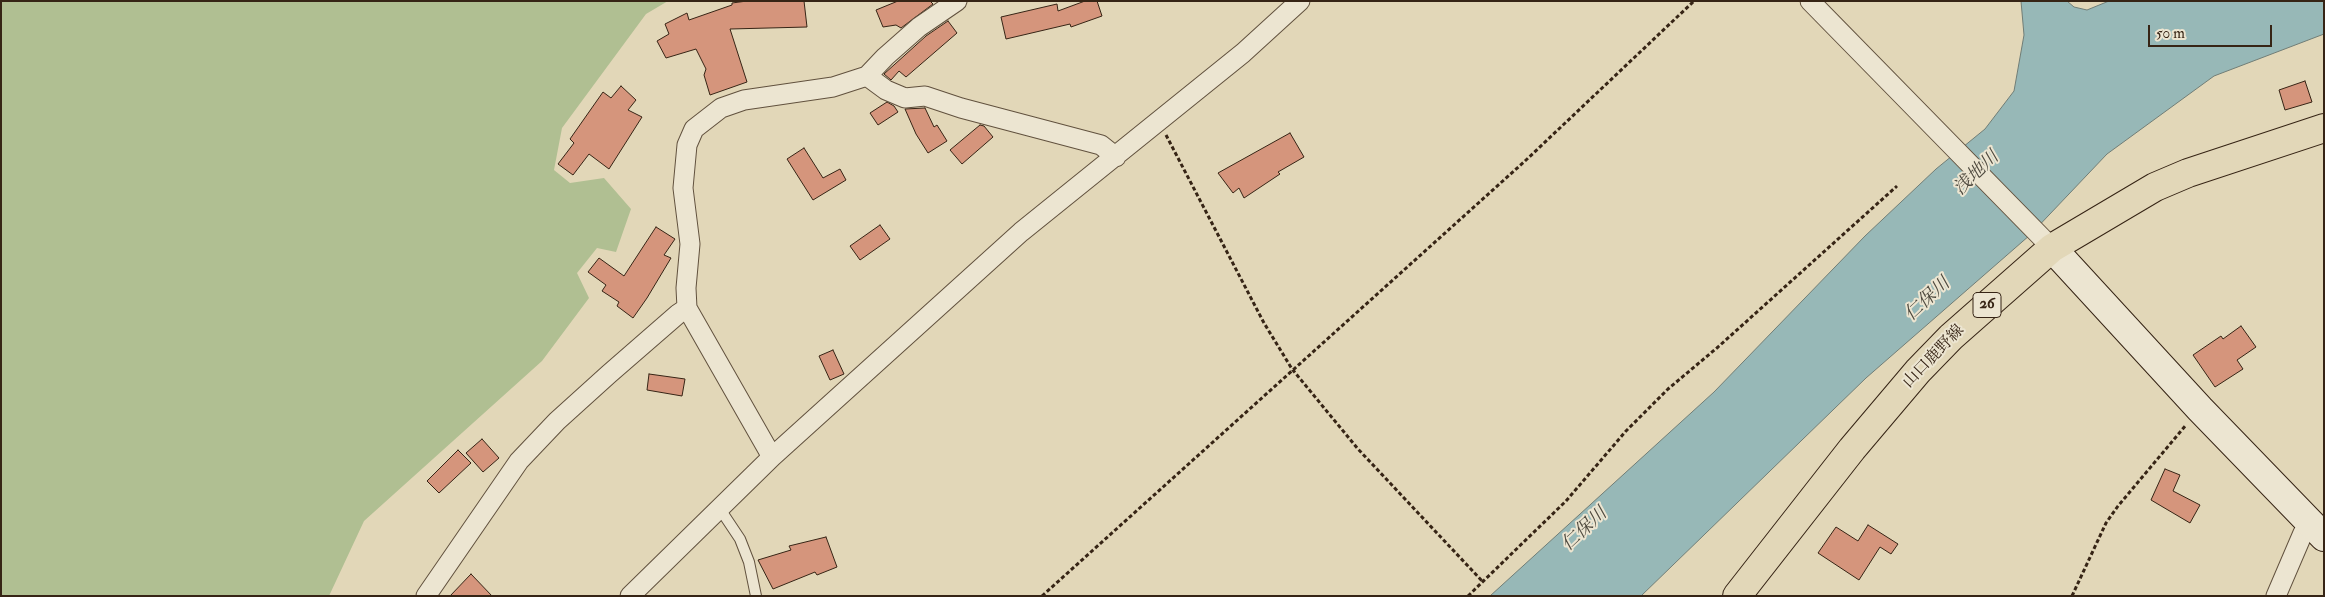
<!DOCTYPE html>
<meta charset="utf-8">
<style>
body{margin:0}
#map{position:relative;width:2325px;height:597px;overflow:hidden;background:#e2d7b8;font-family:"IM FELL Double Pica",serif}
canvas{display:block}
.frame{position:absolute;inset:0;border:2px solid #362415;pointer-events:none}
.scale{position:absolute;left:2148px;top:25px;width:124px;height:22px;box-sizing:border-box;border:2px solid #362415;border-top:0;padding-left:6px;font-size:15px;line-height:18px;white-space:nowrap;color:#362415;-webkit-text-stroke:4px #ece5d1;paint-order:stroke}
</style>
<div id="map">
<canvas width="2325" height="597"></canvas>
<div class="frame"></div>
<div class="scale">50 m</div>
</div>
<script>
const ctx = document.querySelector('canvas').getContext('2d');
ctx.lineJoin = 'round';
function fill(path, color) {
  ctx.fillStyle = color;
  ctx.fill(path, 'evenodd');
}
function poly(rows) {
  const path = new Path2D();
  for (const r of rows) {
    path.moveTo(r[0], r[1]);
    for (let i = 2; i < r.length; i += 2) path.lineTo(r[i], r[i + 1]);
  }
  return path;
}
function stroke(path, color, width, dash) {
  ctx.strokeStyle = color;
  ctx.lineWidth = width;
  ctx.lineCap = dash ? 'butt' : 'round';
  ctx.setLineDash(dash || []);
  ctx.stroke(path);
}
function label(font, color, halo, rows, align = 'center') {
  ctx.font = font + ' "IM FELL Double Pica","Noto Serif JP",serif';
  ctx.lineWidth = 4;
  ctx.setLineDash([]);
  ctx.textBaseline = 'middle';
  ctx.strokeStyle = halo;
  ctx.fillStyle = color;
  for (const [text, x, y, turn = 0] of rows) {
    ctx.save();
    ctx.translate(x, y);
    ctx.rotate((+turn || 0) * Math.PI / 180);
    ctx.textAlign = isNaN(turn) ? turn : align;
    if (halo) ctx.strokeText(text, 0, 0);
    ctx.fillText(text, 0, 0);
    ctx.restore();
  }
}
fill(poly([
 [1,1,668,1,646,14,562,128,554,170,570,183,604,178,631,209,616,252,597,248,577,273,589,298,542,361,364,521,329,596,1,596]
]), '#b0bf92');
const water = poly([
 [2021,1,2067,1,2074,7,2087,10,2109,1,2324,1,2324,34,2214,76,2107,154,2030,235,1866,378,1641,596,1490,596,1714,392,1865,236,1936,169,1985,129,2014,91,2024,35,2021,1]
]);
fill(water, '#97b8b7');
stroke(water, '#707d76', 1);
const building = poly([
 [747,1,804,1,807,27,730,29,747,82,710,95,704,75,706,69,696,49,666,58,657,41,669,34,665,24,687,13,689,20,732,5,732,3,747,1],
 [898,1,930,1,933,4,901,28,896,25,883,27,876,10,898,1],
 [1085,1,1097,1,1102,16,1071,27,1070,24,1006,39,1001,17,1057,4,1058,11,1085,1],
 [948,21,957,33,906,77,899,71,891,80,884,74,926,36,948,21],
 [2305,81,2312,102,2285,110,2279,90,2305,81],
 [621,86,636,100,628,110,642,117,609,169,589,154,573,175,558,164,574,143,570,139,603,92,611,98,621,86],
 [887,102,894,106,898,112,878,125,870,113,887,102],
 [925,108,934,127,937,125,947,141,928,153,916,134,905,109,925,108],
 [980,125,984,126,993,137,962,164,950,150,980,125],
 [1290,133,1304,157,1278,172,1280,174,1244,198,1239,188,1233,193,1218,173,1290,133],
 [804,148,823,178,840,169,846,180,813,200,787,159,804,148],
 [880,225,890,239,860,260,850,246,880,225],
 [656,227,675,239,664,255,671,258,647,298,633,318,617,306,619,302,602,291,606,285,588,272,599,258,624,276,656,227],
 [2241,326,2256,347,2237,360,2243,369,2215,387,2193,355,2221,336,2223,339,2241,326],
 [833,350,844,374,830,380,819,356,833,350],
 [649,374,685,379,682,396,647,390,649,374],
 [482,439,499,458,483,472,466,453,482,439],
 [458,450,471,463,439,493,427,481,458,450],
 [2165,469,2180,475,2173,491,2200,505,2190,523,2151,500,2165,469],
 [1868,525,1898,544,1891,554,1880,547,1859,580,1818,553,1836,527,1858,541,1868,525],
 [826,537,837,567,817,575,815,572,773,589,758,560,791,550,789,546,826,537],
 [471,574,492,596,450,596,471,574]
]);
fill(building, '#d5957c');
stroke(building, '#362415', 1);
const lane = poly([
 [720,509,740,539,749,562,756,596]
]);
const street = poly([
 [1810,1,2052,248],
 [867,76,886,90,905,98,925,96,961,108,1101,145,1116,157],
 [772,457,687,308,686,288,690,244,683,188,687,145,694,129,721,108,744,100,833,87,867,76,885,57,919,27,957,1],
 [426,596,519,461,557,421,609,374,678,314,687,308],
 [630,596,772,457,1021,232,1243,53,1300,1],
 [2276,596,2303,533,2313,526]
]);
const secondary = poly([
 [2052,248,2200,409,2324,537]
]);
const primary = poly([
 [1737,596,1852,449,1918,371,1951,337,2052,248,2155,187,2188,173,2324,128]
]);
stroke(lane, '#61513e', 12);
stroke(street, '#61513e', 21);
stroke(secondary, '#362415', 30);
stroke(primary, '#362415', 30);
stroke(poly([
 [1166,135,1264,323,1292,369,1358,449,1483,582],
 [1042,596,1525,161,1694,1],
 [1468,596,1566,501,1626,431,1668,389,1718,347,1897,186],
 [2072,596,2106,523,2118,506,2186,425]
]), '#362415', 3, [4, 2.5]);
stroke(lane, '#ece5d1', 10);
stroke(street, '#ece5d1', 19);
stroke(secondary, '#ece5d1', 28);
stroke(primary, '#e2d7b8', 28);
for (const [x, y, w] of [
 [1987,305,28]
]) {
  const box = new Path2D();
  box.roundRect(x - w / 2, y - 12.5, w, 25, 4);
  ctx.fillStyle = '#ece5d1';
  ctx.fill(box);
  stroke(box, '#362415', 1);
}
label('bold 15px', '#362415', null, [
 ["26",1987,305]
]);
label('16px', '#362415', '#ece5d1', [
 ["山口鹿野線",1934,357,-46]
]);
label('italic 18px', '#4e493e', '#ece5d1', [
 ["浅地川",1977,174,-44],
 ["仁保川",1928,300,-43],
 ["仁保川",1585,530,-43]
]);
</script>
